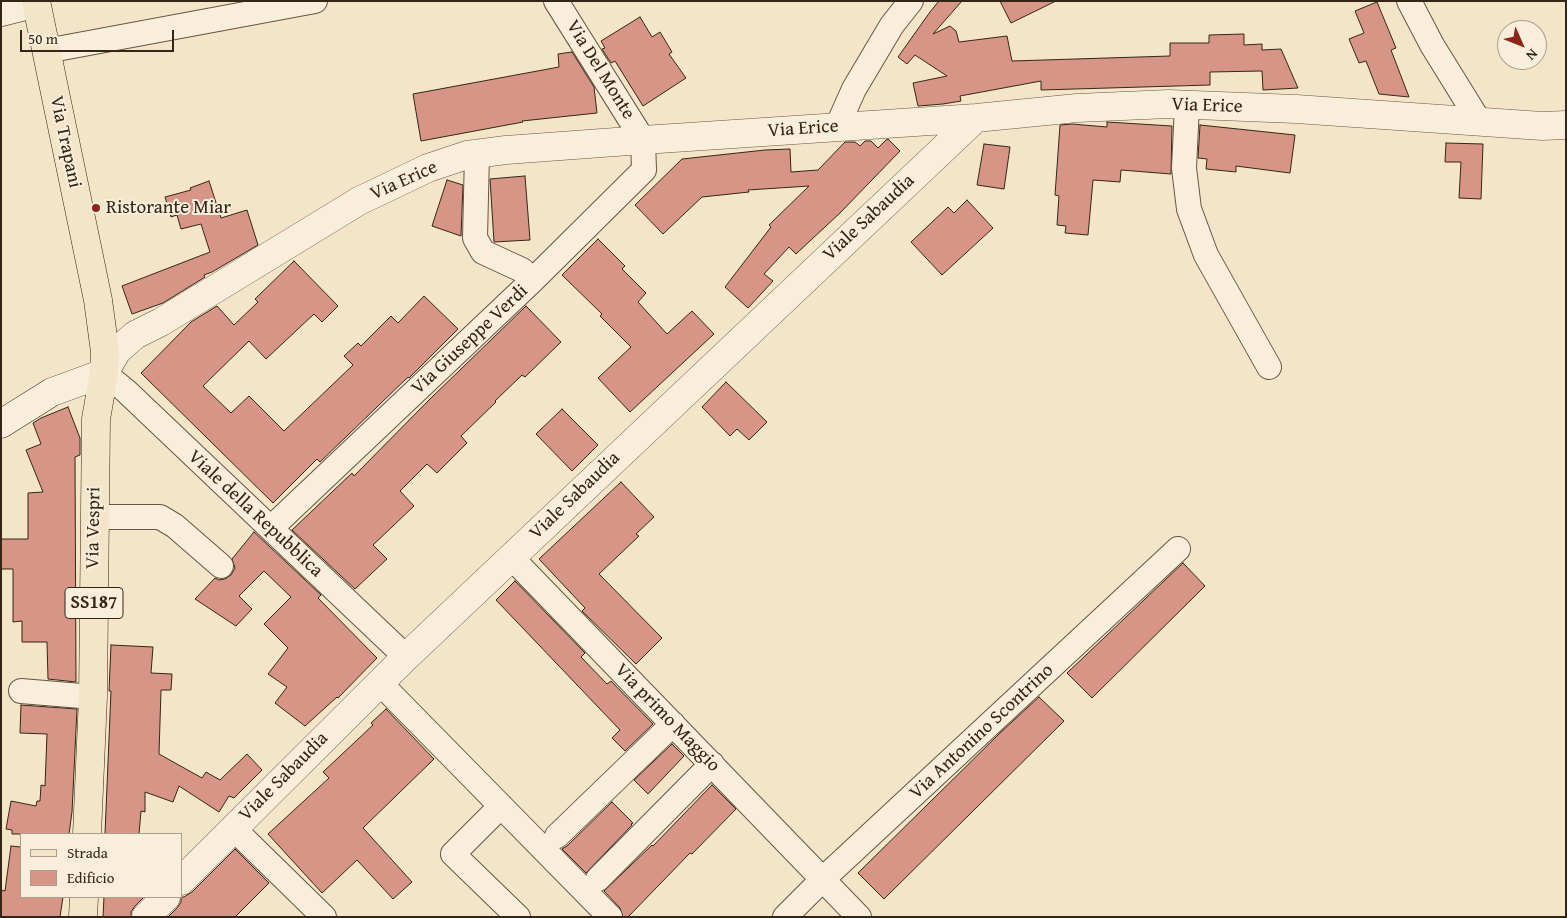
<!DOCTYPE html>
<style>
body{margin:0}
#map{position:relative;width:1567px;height:918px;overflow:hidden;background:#f5e5c8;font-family:"Gentium Book Plus",serif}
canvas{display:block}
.frame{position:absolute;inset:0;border:2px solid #332616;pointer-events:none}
.legend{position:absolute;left:20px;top:833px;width:162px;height:65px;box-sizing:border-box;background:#f8eedb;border:1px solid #a99e8c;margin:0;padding:6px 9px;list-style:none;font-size:15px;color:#332616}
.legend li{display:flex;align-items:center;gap:10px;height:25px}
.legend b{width:25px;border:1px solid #a99e8c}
.north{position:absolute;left:1497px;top:20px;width:50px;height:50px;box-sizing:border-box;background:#f8eedb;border:1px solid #a99e8c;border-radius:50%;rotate:134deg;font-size:14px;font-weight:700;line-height:20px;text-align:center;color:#332616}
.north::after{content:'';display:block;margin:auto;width:18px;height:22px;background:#8f2418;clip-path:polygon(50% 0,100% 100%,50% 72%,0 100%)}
.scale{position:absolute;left:20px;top:30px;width:154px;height:22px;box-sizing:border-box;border:2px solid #332616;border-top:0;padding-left:6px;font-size:15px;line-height:18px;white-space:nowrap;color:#332616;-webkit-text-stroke:4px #f8eedb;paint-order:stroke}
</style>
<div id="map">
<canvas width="1567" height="918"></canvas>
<div class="frame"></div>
<ul class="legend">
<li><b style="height:6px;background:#f5e5c8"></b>Strada</li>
<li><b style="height:14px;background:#d69586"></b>Edificio</li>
</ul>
<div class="north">N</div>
<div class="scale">50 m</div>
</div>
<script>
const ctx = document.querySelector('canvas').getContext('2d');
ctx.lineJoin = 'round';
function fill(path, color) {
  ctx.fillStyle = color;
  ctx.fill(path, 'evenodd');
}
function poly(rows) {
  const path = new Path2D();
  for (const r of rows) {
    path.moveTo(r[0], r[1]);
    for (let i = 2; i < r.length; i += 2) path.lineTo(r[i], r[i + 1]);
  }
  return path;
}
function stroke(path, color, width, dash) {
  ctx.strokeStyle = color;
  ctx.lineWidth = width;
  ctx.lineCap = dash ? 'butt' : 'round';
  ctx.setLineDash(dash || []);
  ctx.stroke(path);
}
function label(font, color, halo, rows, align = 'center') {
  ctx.font = font + ' "Gentium Book Plus",serif';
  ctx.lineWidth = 4;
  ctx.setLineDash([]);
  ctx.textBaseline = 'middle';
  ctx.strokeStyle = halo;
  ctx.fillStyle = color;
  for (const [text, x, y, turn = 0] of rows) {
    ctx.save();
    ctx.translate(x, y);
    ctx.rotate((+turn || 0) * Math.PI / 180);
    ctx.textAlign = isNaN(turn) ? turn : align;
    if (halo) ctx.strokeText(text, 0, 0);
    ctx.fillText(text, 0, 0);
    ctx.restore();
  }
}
const building = poly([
 [939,1,962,1,933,34,950,26,956,31,959,42,1007,36,1012,61,1170,56,1170,43,1209,43,1209,35,1244,34,1244,45,1262,44,1262,50,1281,49,1298,88,1263,90,1262,71,1210,72,1210,85,1041,90,1041,81,960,96,961,101,943,104,918,106,913,83,947,76,915,55,907,64,898,57,930,12,939,1],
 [1000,1,1056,1,1011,23,1000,1],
 [1377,2,1396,48,1391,50,1409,97,1379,94,1366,61,1359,63,1349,39,1364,33,1355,11,1377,2],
 [640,17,652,37,660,32,672,52,669,54,686,78,643,106,615,61,611,63,602,49,605,48,601,41,640,17],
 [572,52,594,87,597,113,522,121,523,122,421,141,413,94,559,67,558,54,572,52],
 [1107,122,1172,126,1171,174,1121,170,1120,182,1093,180,1088,235,1065,233,1066,226,1057,225,1059,196,1055,195,1060,125,1072,124,1107,127,1107,122],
 [1200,125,1295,135,1290,173,1236,166,1236,172,1206,169,1207,159,1198,158,1200,125],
 [888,139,900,151,840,213,796,254,789,247,764,274,773,281,748,308,725,287,771,227,769,225,809,186,748,190,749,192,702,197,663,234,635,205,682,159,765,150,790,149,791,172,818,170,845,142,855,142,860,146,865,141,871,141,878,148,886,140,888,139],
 [1446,143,1483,144,1481,199,1459,198,1461,162,1445,162,1446,143],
 [984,144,1010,147,1004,189,977,185,984,144],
 [525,176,530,240,494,242,490,179,525,176],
 [447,180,463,185,461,236,432,226,447,180],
 [209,181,221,218,247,210,258,245,212,272,204,275,205,277,163,303,132,314,122,286,210,252,201,224,181,229,177,215,171,217,165,197,191,190,190,188,209,181],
 [967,200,993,228,942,275,911,242,948,207,954,213,967,200],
 [598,239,625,266,622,269,646,293,638,302,667,334,692,311,714,334,630,412,598,378,631,347,600,316,602,314,562,275,598,239],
 [294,261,338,306,322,322,314,314,266,359,249,341,203,386,231,413,249,396,284,431,353,365,344,356,358,343,361,346,391,316,398,323,424,296,458,329,409,378,408,377,320,462,317,459,273,503,141,373,191,322,217,306,234,325,258,302,255,299,294,261],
 [526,306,561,342,525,377,522,375,495,401,496,402,461,436,467,443,437,473,427,464,400,491,414,506,373,545,387,559,355,589,292,530,352,473,354,476,430,399,526,306],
 [726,382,767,422,749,440,737,429,730,436,702,407,726,382],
 [68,407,80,438,80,455,75,457,76,682,48,679,47,642,22,642,22,621,13,622,13,569,1,569,1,539,28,539,28,493,43,492,26,450,41,444,33,423,41,418,68,407],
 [562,409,598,445,572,471,536,434,562,409],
 [621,482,654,517,636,534,639,536,599,574,662,638,636,664,582,611,585,608,539,559,621,482],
 [254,532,321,595,318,598,377,658,338,698,337,697,305,726,275,703,287,687,268,674,288,648,264,624,291,597,264,571,239,596,252,609,236,626,195,599,215,578,219,580,225,579,231,575,235,568,232,559,254,532],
 [1183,563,1205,586,1092,698,1067,673,1183,563],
 [515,581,585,653,581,657,607,684,611,681,653,724,625,751,612,738,620,730,496,600,515,581],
 [111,645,153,647,151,673,172,674,171,690,161,690,159,754,202,778,206,772,220,780,247,754,262,770,234,798,229,796,219,812,179,786,173,802,145,792,145,812,141,811,139,834,105,834,111,691,109,691,111,645],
 [1039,697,1064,721,884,899,858,873,1000,733,1039,697],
 [21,705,77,709,72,812,69,834,12,834,12,830,6,829,11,801,36,806,37,801,40,801,41,785,45,786,47,734,20,733,21,705],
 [386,709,434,759,363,828,412,882,393,899,357,860,322,893,268,834,329,778,323,772,373,725,371,723,386,709],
 [672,744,684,756,648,794,634,780,672,744],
 [712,785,736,809,692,854,690,853,628,917,623,917,620,908,604,891,652,845,653,846,712,785],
 [612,802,633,823,631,824,632,825,586,873,562,849,567,846,612,802],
 [11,846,21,847,21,897,63,897,60,917,1,917,1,890,5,891,11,846],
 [235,849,269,883,235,917,168,917,177,908,181,902,181,897,184,897,192,892,235,849],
 [104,897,144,897,135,906,131,912,131,917,103,917,104,897]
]);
fill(building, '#d69586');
stroke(building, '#332616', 1);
const minor = poly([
 [1409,1,1432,45,1479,121],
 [1,14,37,5],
 [46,51,315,1],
 [1187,105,1184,168,1189,209,1206,255,1269,367],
 [837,127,854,89,892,25,911,1],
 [477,154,475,238,483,252,522,270,533,280],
 [104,373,126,391,406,657],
 [94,517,160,517,175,526,221,566],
 [271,528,533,280,644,170,643,140,556,1],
 [511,557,859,917],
 [380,683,610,917],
 [21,691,93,697],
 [501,806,453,854,518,917],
 [233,828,324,917],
 [557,836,673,724],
 [598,879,712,764],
 [785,917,823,879,1178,549]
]);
const tertiary = poly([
 [104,373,117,351,135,335,161,322,359,201,428,168,467,155,506,150,643,140,976,118,1077,108,1169,104,1296,109,1542,126,1566,125],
 [181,881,406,657,976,118],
 [146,917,166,897]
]);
const secondary = poly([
 [1,424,52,392,104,373]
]);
const primary = poly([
 [36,1,98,300,105,352,104,373,96,419,93,697,87,834],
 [83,917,84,897]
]);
stroke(minor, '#645642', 26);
stroke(tertiary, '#645642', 29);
stroke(secondary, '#332616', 29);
stroke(primary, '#332616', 29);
stroke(minor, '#f8eedb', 24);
stroke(tertiary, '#f8eedb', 28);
stroke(secondary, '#f8eedb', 28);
stroke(primary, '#f5e5c8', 28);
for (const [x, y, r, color] of [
 [96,208,5,"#8f2418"]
]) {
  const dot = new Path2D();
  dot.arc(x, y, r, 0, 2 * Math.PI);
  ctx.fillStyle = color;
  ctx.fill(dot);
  stroke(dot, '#f8eedb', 2);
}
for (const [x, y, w] of [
 [94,603,58]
]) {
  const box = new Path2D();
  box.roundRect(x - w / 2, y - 15.5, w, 31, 4);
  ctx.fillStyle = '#f8eedb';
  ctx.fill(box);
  stroke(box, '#332616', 1);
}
label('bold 18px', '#332616', null, [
 ["SS187",94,603]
]);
label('19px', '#332616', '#f8eedb', [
 ["Via Del Monte",600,70,58],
 ["Via Erice",1207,106,2],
 ["Via Erice",803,129,-4],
 ["Via Trapani",65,142,78],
 ["Via Erice",404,181,-24],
 ["Viale Sabaudia",869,218,-43],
 ["Via Giuseppe Verdi",470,340,-43],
 ["Viale Sabaudia",575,496,-44],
 ["Viale della Repubblica",255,514,43],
 ["Via Vespri",94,528,-89],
 ["Via primo Maggio",667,718,46],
 ["Via Antonino Scontrino",982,732,-43],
 ["Viale Sabaudia",284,777,-45]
]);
label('19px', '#332616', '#f8eedb', [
 ["Ristorante Miar",106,208]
], 'left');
</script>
